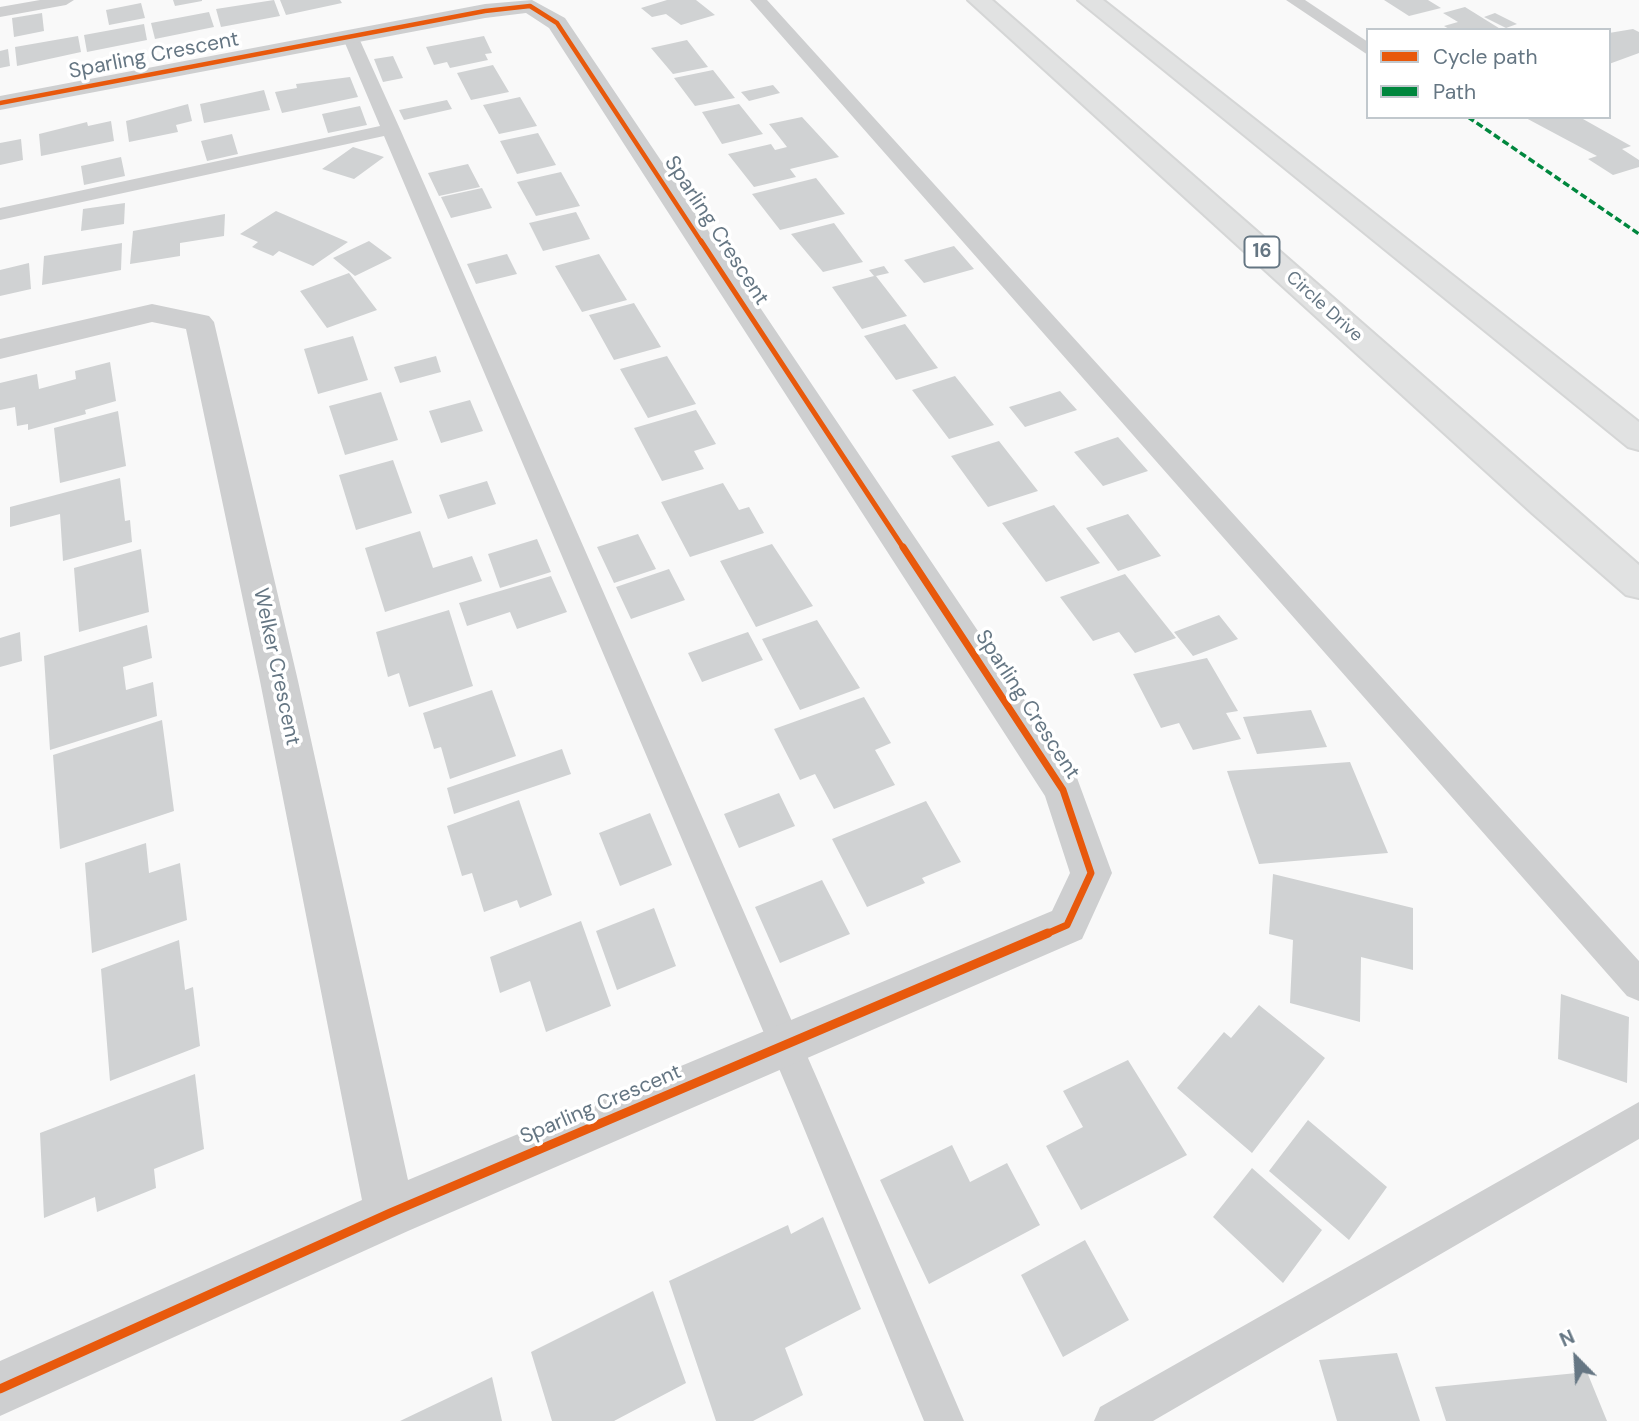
<!DOCTYPE html>
<style>
body{margin:0}
#map{position:relative;width:1639px;height:1421px;overflow:hidden;background:#f9f9f9;font-family:"DM Sans",sans-serif}
canvas{display:block}
.legend{position:absolute;left:1366px;top:28px;width:245px;height:91px;box-sizing:border-box;background:#fff;border:2px solid #c1c8cd;margin:0;padding:9px 12px;list-style:none;font-size:21px;color:#657683}
.legend li{display:flex;align-items:center;gap:14px;height:35px}
.legend b{width:35px;border:2px solid #c1c8cd}
.north{position:absolute;left:1541px;top:1323px;width:70px;height:70px;-webkit-text-stroke:5px #fff;paint-order:stroke;rotate:336deg;font-size:19px;font-weight:700;line-height:28px;text-align:center;color:#657683}
.north::after{content:'';display:block;margin:auto;width:24px;height:32px;background:#657683;clip-path:polygon(50% 0,100% 100%,50% 72%,0 100%)}
</style>
<div id="map">
<canvas width="1639" height="1421"></canvas>
<ul class="legend">
<li><b style="height:9px;background:#e8590c"></b>Cycle path</li>
<li><b style="height:9px;background:#00873e"></b>Path</li>
</ul>
<div class="north">N</div>
</div>
<script>
const ctx = document.querySelector('canvas').getContext('2d');
ctx.lineJoin = 'round';
function fill(path, color) {
  ctx.fillStyle = color;
  ctx.fill(path, 'evenodd');
}
function poly(rows) {
  const path = new Path2D();
  for (const r of rows) {
    path.moveTo(r[0], r[1]);
    for (let i = 2; i < r.length; i += 2) path.lineTo(r[i], r[i + 1]);
  }
  return path;
}
function stroke(path, color, width, dash) {
  ctx.strokeStyle = color;
  ctx.lineWidth = width;
  ctx.lineCap = dash ? 'butt' : 'round';
  ctx.setLineDash(dash || []);
  ctx.stroke(path);
}
function label(font, color, halo, rows, align = 'center') {
  ctx.font = font + ' "DM Sans",sans-serif';
  ctx.lineWidth = 7;
  ctx.setLineDash([]);
  ctx.textBaseline = 'middle';
  ctx.strokeStyle = halo;
  ctx.fillStyle = color;
  for (const [text, x, y, turn = 0] of rows) {
    ctx.save();
    ctx.translate(x, y);
    ctx.rotate((+turn || 0) * Math.PI / 180);
    ctx.textAlign = isNaN(turn) ? turn : align;
    if (halo) ctx.strokeText(text, 0, 0);
    ctx.fillText(text, 0, 0);
    ctx.restore();
  }
}
fill(poly([
 [173,0,202,0,202,1,175,6],
 [274,0,280,16,221,27,216,9],
 [280,0,340,0,342,3,286,15],
 [667,0,696,0,715,15,681,25,666,14,652,17,641,8],
 [1384,0,1428,0,1441,8,1409,16],
 [141,3,145,18,109,25,106,10],
 [1465,7,1502,30,1451,30,1444,26,1458,22,1443,13],
 [209,12,214,27,155,39,151,23],
 [42,13,44,31,14,37,12,18],
 [1495,13,1517,24,1506,28,1484,17],
 [144,24,147,40,87,52,84,35],
 [1633,29,1639,32,1639,53,1609,64,1609,33],
 [78,36,81,52,17,66,15,47],
 [484,36,492,53,485,54,488,60,450,68,447,62,434,65,426,47],
 [687,40,708,67,673,74,651,48],
 [8,49,10,66,0,68,0,51],
 [393,56,403,78,383,82,374,59],
 [493,65,509,92,471,100,457,73],
 [713,70,735,98,695,106,674,78],
 [350,77,358,97,282,113,275,92,297,88,296,84],
 [773,85,780,93,749,101,741,92],
 [264,90,270,110,204,123,200,104],
 [520,97,537,126,499,134,483,105],
 [447,100,452,109,404,120,399,110],
 [188,104,192,121,176,125,178,132,129,142,126,121],
 [739,104,763,134,722,144,702,112],
 [360,106,367,125,328,133,322,114],
 [802,117,839,157,790,169,796,177,754,187,728,154,771,144,775,150,787,147,769,124],
 [1524,117,1583,119,1631,146,1622,149,1639,160,1639,167,1613,175,1588,159,1597,156],
 [111,121,114,141,41,156,39,134,87,122,88,126],
 [538,133,556,165,517,174,500,141],
 [232,134,238,154,207,161,201,141],
 [21,139,23,160,0,165,0,143],
 [353,147,384,157,354,179,322,169],
 [121,157,125,176,84,185,81,166],
 [468,164,480,187,439,196,428,173],
 [561,172,580,206,536,216,517,182],
 [816,178,845,214,780,230,752,194],
 [482,188,492,208,451,218,441,197],
 [125,203,124,224,81,231,83,209],
 [276,211,348,242,313,266,279,251,273,256,252,247,258,242,240,234],
 [576,212,590,239,543,251,529,223],
 [225,214,224,236,180,243,180,256,130,264,133,231],
 [834,223,863,262,823,272,791,234],
 [369,241,392,258,355,276,333,258],
 [122,243,121,270,42,285,44,256],
 [954,246,974,269,924,283,904,260],
 [507,254,517,274,476,284,467,264],
 [599,254,627,300,582,312,555,266],
 [29,263,31,289,0,296,0,270],
 [884,266,889,273,876,276,907,316,862,329,832,287,874,276,869,270],
 [349,273,377,310,327,328,300,291],
 [634,303,661,347,614,360,589,315],
 [905,324,938,368,896,380,864,336],
 [353,336,368,380,318,394,304,349],
 [436,356,441,372,400,383,394,367],
 [667,356,696,404,648,418,620,369],
 [110,362,116,401,85,410,86,414,28,430,28,424,17,426,15,407,0,410,0,383,37,374,39,389,76,379,75,371],
 [955,376,994,425,949,439,912,390],
 [1060,391,1077,410,1025,427,1009,407],
 [381,392,398,440,345,455,329,406],
 [470,400,483,431,441,443,429,411],
 [696,410,716,444,694,451,704,469,662,481,634,428],
 [118,411,126,466,60,483,54,428],
 [1118,437,1148,471,1103,486,1074,452],
 [999,441,1038,491,988,507,951,456],
 [393,460,412,513,356,530,339,475],
 [120,478,125,521,130,520,132,542,63,561,60,514,10,527,10,507],
 [487,481,496,504,448,519,439,495],
 [723,483,739,510,749,507,764,533,690,557,661,502],
 [1054,505,1100,563,1046,582,1002,523],
 [1128,514,1161,556,1118,571,1086,528],
 [420,531,433,568,472,556,482,581,385,612,365,548],
 [638,534,656,569,614,583,597,547],
 [537,539,551,572,500,588,488,554],
 [772,544,813,606,756,627,720,561],
 [141,549,149,612,79,632,74,568],
 [669,569,685,600,631,619,616,587],
 [1125,574,1176,638,1135,653,1119,632,1093,641,1060,597],
 [551,576,567,612,517,629,510,612,467,626,459,603],
 [449,610,473,686,409,707,399,673,388,677,376,632],
 [1219,615,1238,639,1193,656,1174,632],
 [817,620,860,688,800,710,762,639],
 [147,625,152,658,123,667,126,690,153,682,157,716,50,750,44,656],
 [20,632,22,661,0,667,0,638],
 [748,632,763,660,702,682,688,653],
 [1207,658,1238,711,1226,713,1241,739,1193,750,1179,723,1161,728,1133,674],
 [492,690,516,756,450,779,441,747,434,749,423,713],
 [864,697,891,743,875,750,895,785,834,809,815,774,800,780,774,729],
 [1311,710,1327,747,1257,754,1243,717],
 [162,720,174,811,60,849,53,755],
 [562,749,571,774,454,814,447,788],
 [1350,762,1388,853,1259,864,1227,771],
 [779,793,795,826,739,848,724,814],
 [519,800,552,895,520,908,517,900,484,912,472,873,462,876,447,826],
 [926,801,961,862,922,878,925,883,867,907,832,839],
 [650,813,672,865,620,886,599,833],
 [146,843,149,873,180,863,187,920,92,953,85,863],
 [1273,874,1413,908,1413,970,1361,957,1360,1022,1290,1003,1293,940,1269,934],
 [822,880,850,934,780,963,755,907],
 [654,908,676,966,617,990,596,931],
 [581,921,611,1006,546,1032,530,981,500,993,490,957],
 [179,940,185,990,193,987,200,1046,110,1081,101,969],
 [1561,994,1629,1017,1627,1083,1558,1059],
 [1259,1005,1325,1058,1252,1153,1177,1088,1224,1032,1231,1038],
 [1128,1060,1187,1155,1081,1210,1046,1146,1083,1127,1063,1091],
 [195,1074,204,1149,154,1169,156,1188,97,1212,95,1197,44,1218,40,1133],
 [1308,1120,1387,1187,1349,1240,1269,1171],
 [952,1145,970,1182,1007,1163,1040,1225,929,1284,880,1180],
 [1252,1168,1322,1230,1283,1283,1213,1217],
 [823,1217,861,1309,785,1348,803,1395,753,1421,716,1421,669,1281,788,1225,791,1234],
 [1085,1240,1129,1320,1063,1357,1021,1275],
 [653,1291,686,1383,614,1421,552,1421,531,1352],
 [1397,1353,1420,1421,1337,1421,1319,1360],
 [1587,1372,1607,1421,1446,1421,1435,1387],
 [492,1377,502,1421,400,1421]
]), '#d0d2d3');
const highway = poly([
 [968,0,992,0,1639,565,1639,598,1626,595,1532,513,968,0],
 [1078,0,1103,0,1639,422,1639,450,1628,447,1078,0]
]);
stroke(highway, '#d5d6d6', 4);
fill(poly([
 [40,0,74,0,66,5,0,17,0,7,40,0],
 [750,0,767,0,1639,961,1639,1001,1627,996,750,0],
 [1286,0,1305,0,1368,42,1368,55,1286,0],
 [350,31,358,36,400,129,819,1083,964,1421,924,1421,794,1104,384,136,0,220,0,208,380,126,342,36,350,31],
 [1639,1102,1639,1139,1153,1421,1094,1421,1100,1407,1639,1102]
]), '#cecfd0');
fill(poly([
 [532,0,565,18,1077,778,1112,873,1082,939,408,1231,0,1416,0,1361,362,1200,260,681,186,329,152,322,0,359,0,339,152,304,209,316,214,322,298,681,408,1180,1052,911,1070,873,1045,796,549,28,526,13,485,18,0,110,0,96,485,4,532,0]
]), '#cecfd0');
fill(highway, '#e1e2e2');
stroke(poly([
 [1468,117,1639,234]
]), '#00873e', 3.5, [7, 3.5]);
stroke(poly([
 [0,103,485,11,530,6,557,23,702,243]
]), '#e8590c', 4.5);
stroke(poly([
 [701,241,904,549]
]), '#e8590c', 5);
stroke(poly([
 [903,547,1063,790,1091,873,1067,925,1044,935]
]), '#e8590c', 7);
stroke(poly([
 [0,1389,390,1213,1048,933]
]), '#e8590c', 9);
label('18px', '#657683', '#fff', [
 ["Circle Drive",1324,307,42]
]);
for (const [x, y, w] of [
 [1262,252,35]
]) {
  const box = new Path2D();
  box.roundRect(x - w / 2, y - 15.5, w, 31, 5);
  ctx.fillStyle = '#fff';
  ctx.fill(box);
  stroke(box, '#657683', 2);
}
label('bold 19px', '#657683', null, [
 ["16",1262,252]
]);
label('21px', '#657683', '#fff', [
 ["Sparling Crescent",154,56,-11],
 ["Sparling Crescent",716,231,57],
 ["Welker Crescent",276,667,78],
 ["Sparling Crescent",1027,705,57],
 ["Sparling Crescent",601,1105,-23]
]);
</script>
